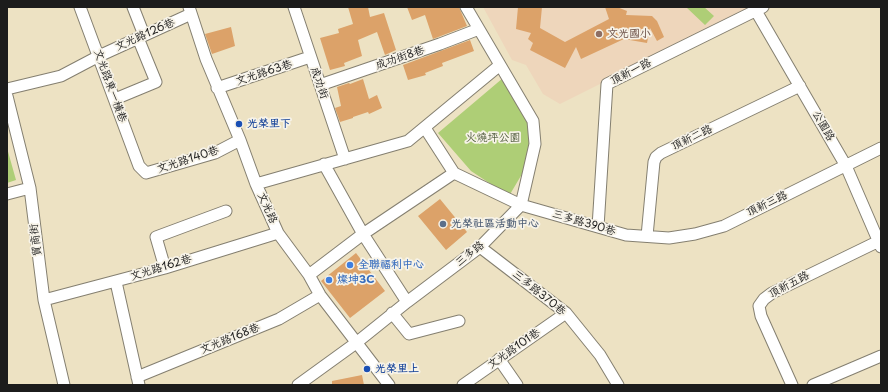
<!DOCTYPE html>
<meta charset="utf-8">
<style>
body{margin:0}
#map{position:relative;width:888px;height:392px;overflow:hidden;background:#ede2c3;font-family:"Playpen Sans",sans-serif}
canvas{display:block}
.frame{position:absolute;inset:0;border:8px solid #1c1c1c;pointer-events:none}
</style>
<div id="map">
<canvas width="888" height="392"></canvas>
<div class="frame"></div>
</div>
<script>
const ctx = document.querySelector('canvas').getContext('2d');
ctx.lineJoin = 'round';
function fill(path, color) {
  ctx.fillStyle = color;
  ctx.fill(path, 'evenodd');
}
function poly(rows) {
  const path = new Path2D();
  for (const r of rows) {
    path.moveTo(r[0], r[1]);
    for (let i = 2; i < r.length; i += 2) path.lineTo(r[i], r[i + 1]);
  }
  return path;
}
function stroke(path, color, width, dash) {
  ctx.strokeStyle = color;
  ctx.lineWidth = width;
  ctx.lineCap = dash ? 'butt' : 'round';
  ctx.setLineDash(dash || []);
  ctx.stroke(path);
}
function label(font, color, halo, rows, align = 'center') {
  ctx.font = font + ' "Playpen Sans","LXGW WenKai TC",sans-serif';
  ctx.lineWidth = 3.5;
  ctx.setLineDash([]);
  ctx.textBaseline = 'middle';
  ctx.strokeStyle = halo;
  ctx.fillStyle = color;
  for (const [text, x, y, turn = 0] of rows) {
    ctx.save();
    ctx.translate(x, y);
    ctx.rotate((+turn || 0) * Math.PI / 180);
    ctx.textAlign = isNaN(turn) ? turn : align;
    if (halo) ctx.strokeText(text, 0, 0);
    ctx.fillText(text, 0, 0);
    ctx.restore();
  }
}
fill(poly([
 [483,7,754,7,560,104,543,94,526,65,512,60]
]), '#eed6bb');
fill(poly([
 [686,7,704,7,714,16,705,25],
 [503,78,528,119,531,154,522,174,509,196,471,171,438,133],
 [7,148,16,180,7,183]
]), '#aece76');
fill(poly([
 [348,7,368,7,370,17,384,13,396,50,385,55,377,32,358,40,362,56,344,63,345,66,330,70,320,38,339,33,338,29,353,24],
 [407,7,459,7,467,26,433,39,425,15,412,20],
 [518,7,542,7,540,28,565,42,609,19,605,7,617,7,627,11,626,15,652,16,657,21,664,37,657,41,650,28,647,43,624,39,581,59,576,47,565,68,530,50,533,43,528,39,531,33,516,29],
 [231,27,235,46,212,54,205,34],
 [470,40,474,51,442,63,443,66,425,73,426,75,408,80,403,65],
 [363,79,369,99,377,95,382,108,369,114,368,112,353,117,353,118,340,122,335,108,341,106,337,87,349,83,350,84],
 [440,199,467,232,446,250,418,216],
 [356,253,385,291,350,318,321,281],
 [362,375,364,385,332,385,332,381]
]), '#dca269');
const minor = poly([
 [80,7,139,166,146,173,215,153,240,140],
 [133,7,144,35],
 [189,7,206,59,240,140,256,184,278,233,309,275,320,295,389,385],
 [294,7,345,159],
 [756,11,846,166,881,247],
 [320,85,440,44,479,29],
 [217,88,310,57],
 [7,89,61,76,99,56,191,14],
 [7,96,30,188,44,300,64,385],
 [115,99,156,82,138,38],
 [425,128,454,173,521,205,626,235,669,238,695,234,724,226,881,148],
 [324,164,363,234,407,302],
 [256,184,408,141,500,65],
 [7,194,30,188],
 [598,227,607,84,763,7],
 [647,236,654,162,656,157,661,153,800,86],
 [480,247,566,313,600,355,618,385],
 [165,268,156,237,226,211],
 [309,275,363,234,454,173],
 [116,282,139,385],
 [44,300,165,268,278,233],
 [392,313,409,334,459,321],
 [499,359,517,385],
 [137,377,279,319,320,295],
 [298,385,356,343,407,302,480,247,521,205,535,144,533,121,466,7],
 [463,385,566,313],
 [792,385,761,316,759,306,764,299,772,293,879,241],
 [813,385,881,356]
]);
stroke(minor, '#847f70', 13);
stroke(minor, '#fff', 11);
for (const [x, y, r, color] of [
 [599,34,4,"#8d6e63"],
 [239,124,4,"#1a4fb4"],
 [443,224,4,"#5c6f8a"],
 [350,265,4,"#3f7fe0"],
 [329,280,4,"#3f7fe0"],
 [367,369,4,"#1a4fb4"]
]) {
  const dot = new Path2D();
  dot.arc(x, y, r, 0, 2 * Math.PI);
  ctx.fillStyle = color;
  ctx.fill(dot);
  stroke(dot, '#f7f3e8', 1.5);
}
label('bold 11px', '#785e54', '#f7f3e8', [
 ["文光國小",607,34]
], 'left');
label('11px', '#1c1c1c', '#f7f3e8', [
 ["文光路126巷",145,35,-24],
 ["成功街8巷",400,58,-19],
 ["頂新一路",631,72,-27],
 ["文光路63巷",264,73,-18],
 ["成功街",319,83,71],
 ["文光路東一橫巷",110,86,70],
 ["公園路",823,126,60],
 ["頂新二路",692,138,-26],
 ["文光路140巷",188,160,-18],
 ["頂新三路",767,204,-26],
 ["文光路",267,208,66],
 ["三多路390巷",584,223,16],
 ["貿商街",36,240,-97],
 ["三多路",470,254,-39],
 ["文光路162巷",161,268,-17],
 ["頂新五路",789,285,-28],
 ["三多路370巷",539,293,39],
 ["文光路168巷",230,339,-22],
 ["文光路101巷",514,349,-35]
]);
label('bold 11px', '#164399', '#f7f3e8', [
 ["光榮里下",247,124],
 ["光榮里上",375,369]
], 'left');
label('11px', '#4f5a3c', '#f7f3e8', [
 ["火燒坪公園",493,138]
]);
label('bold 11px', '#4e5e75', '#f7f3e8', [
 ["光榮社區活動中心",451,224]
], 'left');
label('bold 11px', '#366cbe', '#f7f3e8', [
 ["全聯福利中心",358,265],
 ["燦坤3C",337,280]
], 'left');
</script>
